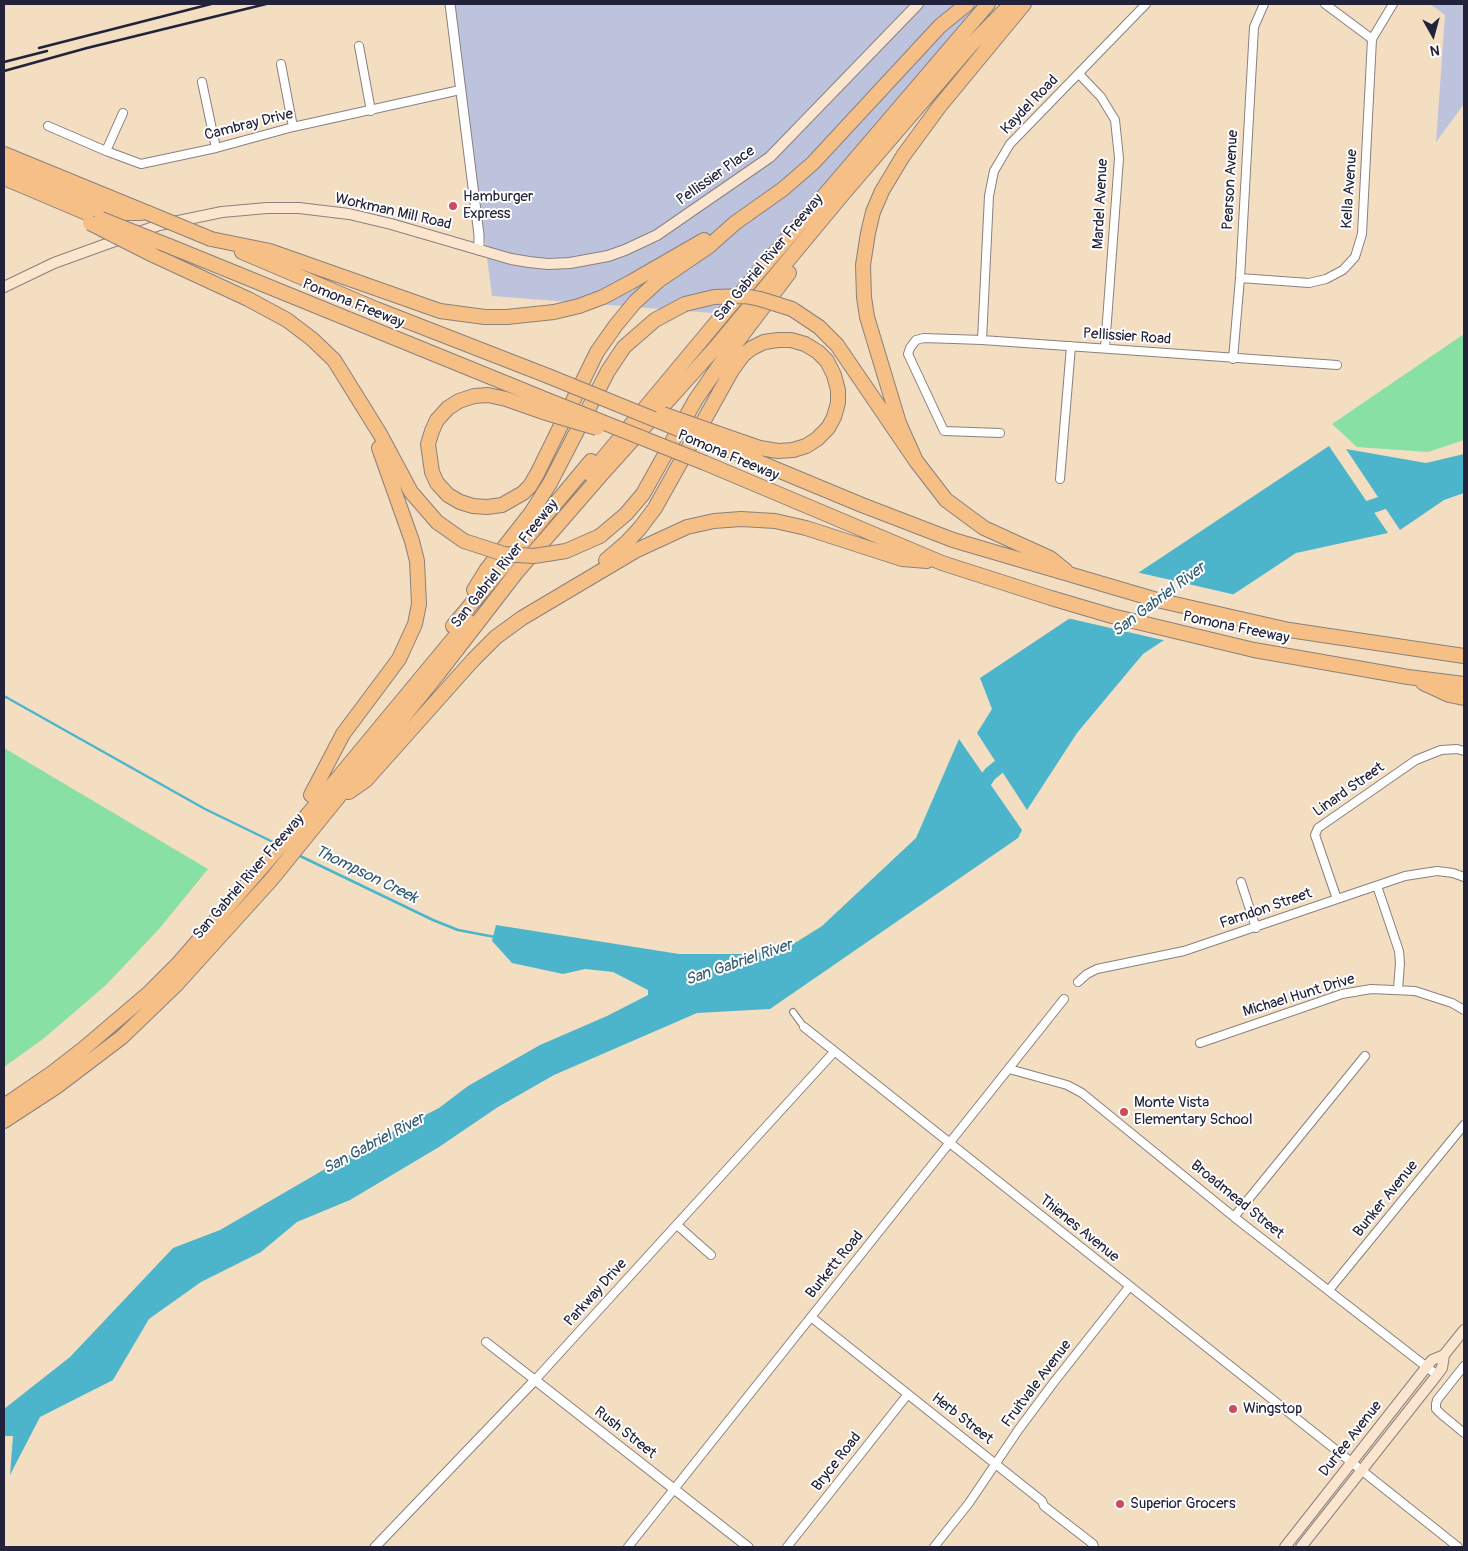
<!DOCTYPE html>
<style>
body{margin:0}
#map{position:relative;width:1468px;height:1551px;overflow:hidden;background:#f3dec1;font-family:Pangolin,sans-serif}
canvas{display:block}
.frame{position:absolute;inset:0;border:5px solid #22223b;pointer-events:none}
.north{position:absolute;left:1408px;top:10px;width:50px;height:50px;-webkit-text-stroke:4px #fff;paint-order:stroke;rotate:173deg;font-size:14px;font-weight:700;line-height:20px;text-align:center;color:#22223b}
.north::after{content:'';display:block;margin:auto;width:18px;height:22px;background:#22223b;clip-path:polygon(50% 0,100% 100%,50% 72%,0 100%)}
</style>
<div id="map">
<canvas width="1468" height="1551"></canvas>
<div class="frame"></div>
<div class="north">N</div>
</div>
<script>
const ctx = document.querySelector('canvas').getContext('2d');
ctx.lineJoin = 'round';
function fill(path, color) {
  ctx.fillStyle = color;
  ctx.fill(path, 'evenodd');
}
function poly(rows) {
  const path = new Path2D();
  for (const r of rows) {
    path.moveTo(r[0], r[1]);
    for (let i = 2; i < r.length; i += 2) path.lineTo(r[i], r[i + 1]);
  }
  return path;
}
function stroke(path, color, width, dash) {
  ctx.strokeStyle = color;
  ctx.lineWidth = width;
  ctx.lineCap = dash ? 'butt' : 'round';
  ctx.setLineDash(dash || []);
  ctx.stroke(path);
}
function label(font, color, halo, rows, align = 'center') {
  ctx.font = font + ' Pangolin,sans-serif';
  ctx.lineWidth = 4;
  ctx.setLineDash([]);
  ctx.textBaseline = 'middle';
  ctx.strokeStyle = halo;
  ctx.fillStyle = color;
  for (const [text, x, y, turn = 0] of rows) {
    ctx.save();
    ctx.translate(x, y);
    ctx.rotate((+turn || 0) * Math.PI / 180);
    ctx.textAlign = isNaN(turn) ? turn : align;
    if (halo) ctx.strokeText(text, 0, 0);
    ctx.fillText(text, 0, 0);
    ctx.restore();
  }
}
fill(poly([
 [454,4,994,4,725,314,492,296],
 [1430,4,1464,4,1464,104,1436,142,1445,15]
]), '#bec3dd');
fill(poly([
 [1464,334,1464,440,1428,452,1357,447,1332,424],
 [4,748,208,869,159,929,106,985,43,1039,4,1067]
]), '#88e0a4');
fill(poly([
 [1329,446,1388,533,1296,553,1143,654,1077,733,1027,810,977,733,992,709,980,678],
 [1346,449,1426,463,1464,454,1464,493,1444,500,1400,530],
 [959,739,1022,830,1018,838,770,1009,697,1013,554,1075,498,1107,439,1147,350,1200,297,1222,261,1252,201,1282,149,1319,113,1380,40,1417,10,1475,13,1436,4,1436,4,1409,70,1357,173,1248,220,1230,363,1147,439,1108,468,1086,540,1045,607,1016,648,995,648,990,613,972,585,969,563,974,512,963,492,941,496,925,679,954,751,954,787,948,822,926,916,838]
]), '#4db5cb');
fill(poly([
 [1136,572,1236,595,1167,641,1067,618]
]), '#f3dec1');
stroke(poly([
 [4,696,205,809,275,843],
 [298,855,433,920,458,930,495,937]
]), '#4db5cb', 2.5);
stroke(poly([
 [1353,513,1399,497],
 [976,794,990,774,1013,755]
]), '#4db5cb', 14);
const pedestrian = poly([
 [793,1012,804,1027]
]);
const minor = poly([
 [1325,4,1372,39],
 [359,46,371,111],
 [281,64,293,127],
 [1079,74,1101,97,1115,120,1119,158,1105,348],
 [202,82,216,148],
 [48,126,106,151,141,164,216,148,293,127,460,90],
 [106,151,123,113],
 [1240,278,1309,283,1326,279,1343,270,1355,257,1362,234,1372,39,1393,4],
 [982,340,989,196,994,171,1010,144,1146,4],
 [1233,359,1240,278,1254,27,1264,4],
 [1000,433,944,431,908,354,910,348,916,340,924,338,982,340,1337,365],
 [1060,479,1071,346],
 [1241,882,1256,928],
 [1377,886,1399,951,1400,963,1398,989],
 [1337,899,1315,835,1318,828,1416,760,1441,750,1457,749,1464,751],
 [1078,982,1087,974,1097,969,1184,951,1405,876,1437,871,1453,873,1464,877],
 [804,1027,1458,1547],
 [1200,1043,1342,994,1371,989,1415,991,1452,1003,1464,1010],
 [1009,1069,1067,1085,1082,1093,1234,1217,1437,1375],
 [1234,1217,1365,1056],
 [677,1225,711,1255],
 [1329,1290,1464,1125],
 [811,1317,1042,1501,1044,1506,1093,1544,1094,1547],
 [486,1342,535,1380,834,1052],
 [1464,1366,1437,1400,1436,1404,1436,1409,1441,1414,1464,1433],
 [628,1547,1064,999],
 [787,1547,908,1394],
 [934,1547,969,1503,1019,1429,1054,1382,1129,1287]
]);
const tertiary = poly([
 [450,4,479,235,479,250],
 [375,1547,535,1380,748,1547]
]);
const secondary = poly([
 [4,287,54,263,159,225,222,212,267,208,299,208,349,214,391,224,511,259,529,262,548,264,570,263,608,256,625,250,657,235,770,157,918,4],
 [1285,1547,1432,1360,1444,1355],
 [1301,1547,1437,1375,1442,1368,1444,1355,1464,1330]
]);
const motorway = poly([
 [4,154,148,213],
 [4,167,120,213,141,213],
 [4,178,101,219],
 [211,239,270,251,440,311,485,317,507,317,554,312,579,306,603,297,631,282,704,240],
 [174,248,547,400],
 [242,252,376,309,548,376],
 [153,255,248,299,287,320,312,339,334,360,380,434,411,492,437,522,464,541],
 [792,309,819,327,837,345,916,461,946,500,984,528,1050,558,1066,571],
 [543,412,506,399,488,395,474,396,459,401,448,408,437,420,432,431,428,444,432,472,437,483,448,495,460,502,473,506,487,507,502,505,523,493,530,486,537,474,597,352,616,325,635,302,658,281,708,247,735,223,783,189,813,163,940,26,967,4],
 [715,444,862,505,953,540,1157,600,1289,630,1464,656],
 [916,461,899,423,867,317,864,297,863,265,868,233,873,212,882,191,903,156,939,107,1024,4],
 [705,463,942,563,1051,598,1112,616,1254,650,1408,677,1464,684],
 [590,474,745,288,988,4],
 [600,536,626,514,643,494,696,399,721,363,789,273],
 [606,560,627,542,640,528,655,508,732,370,743,355,752,348,764,342,778,340,791,340,805,344,818,352,827,361,834,375,838,390,838,403,834,417,828,428,817,439,806,446,793,450,778,451,760,448,714,432],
 [474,590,487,569,531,513,550,483,608,371,624,347,655,320,685,304],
 [453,626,591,461],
 [1423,683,1449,695,1464,698],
 [349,792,366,780,473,660,496,637,522,618,635,551,687,527,714,521,741,519,775,521,806,528,902,559,927,561],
 [311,795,343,734,399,659,415,624,419,604,417,561,412,541,379,448],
 [4,1106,52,1073,83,1049,150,992,177,965,309,813,468,621],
 [4,1121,56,1087,122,1037,176,985,271,880,438,674,516,573,601,475,716,347,843,194,971,45,1011,4]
]);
stroke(pedestrian, '#8a807e', 8);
stroke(minor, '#8a807e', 10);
stroke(tertiary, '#8a807e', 11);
stroke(secondary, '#8a807e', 12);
stroke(motorway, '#8a807e', 16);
stroke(pedestrian, '#fff', 5.5);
stroke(minor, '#fff', 8);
stroke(tertiary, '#fff', 9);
stroke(secondary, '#fbe5cf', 10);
stroke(motorway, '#f5bf86', 14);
stroke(poly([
 [39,48,211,4],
 [4,62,47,51],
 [4,71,87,48,266,4]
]), '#22223b', 2.5);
const motorwayBridge = poly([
 [148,213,211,239],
 [101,219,174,248],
 [90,223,153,255],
 [685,304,714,297,745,296,760,299,792,309],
 [548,376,715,444],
 [547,400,705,463],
 [543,412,597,428],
 [663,414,714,432],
 [464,541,504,554,534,556,566,551,600,536]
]);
stroke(motorwayBridge, '#8a807e', 16, []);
stroke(motorwayBridge, '#f5bf86', 14);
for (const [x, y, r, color] of [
 [453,206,5,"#d1495b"],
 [1124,1112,5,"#d1495b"],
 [1233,1409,5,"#d1495b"],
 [1120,1504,5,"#d1495b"]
]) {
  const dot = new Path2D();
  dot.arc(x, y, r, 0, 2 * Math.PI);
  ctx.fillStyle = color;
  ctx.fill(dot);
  stroke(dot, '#fff', 2);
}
label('15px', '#22223b', '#fff', [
 ["Kaydel Road",1030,105,-46],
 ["Cambray Drive",249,125,-14],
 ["Pellissier Place",716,176,-35],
 ["Pearson Avenue",1231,180,-87],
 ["Kella Avenue",1350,189,-86],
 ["Mardel Avenue",1101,204,-87],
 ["Workman Mill Road",393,212,13],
 ["San Gabriel River Freeway",769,258,-50],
 ["Pomona Freeway",353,304,22],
 ["Pellissier Road",1127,337,4],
 ["Pomona Freeway",728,456,23],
 ["San Gabriel River Freeway",505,564,-51],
 ["Pomona Freeway",1236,628,12],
 ["Linard Street",1349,790,-35],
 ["San Gabriel River Freeway",249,877,-49],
 ["Farndon Street",1266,909,-19],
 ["Michael Hunt Drive",1299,996,-17],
 ["Bunker Avenue",1386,1199,-51],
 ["Broadmead Street",1237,1200,39],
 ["Thienes Avenue",1079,1229,39],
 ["Burkett Road",835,1265,-51],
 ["Parkway Drive",596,1293,-48],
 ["Fruitvale Avenue",1037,1384,-53],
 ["Herb Street",962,1419,38],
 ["Rush Street",625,1433,38],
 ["Durfee Avenue",1351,1439,-52],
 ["Bryce Road",837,1462,-52]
]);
label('15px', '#22223b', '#fff', [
 ["Hamburger",463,197],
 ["Express",463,214],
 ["Monte Vista",1134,1103],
 ["Elementary School",1134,1120],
 ["Wingstop",1243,1409],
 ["Superior Grocers",1130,1504]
], 'left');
label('italic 16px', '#335d75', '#fff', [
 ["San Gabriel River",1159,600,-37],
 ["Thompson Creek",366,875,26],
 ["San Gabriel River",739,963,-19],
 ["San Gabriel River",374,1144,-28]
]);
</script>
